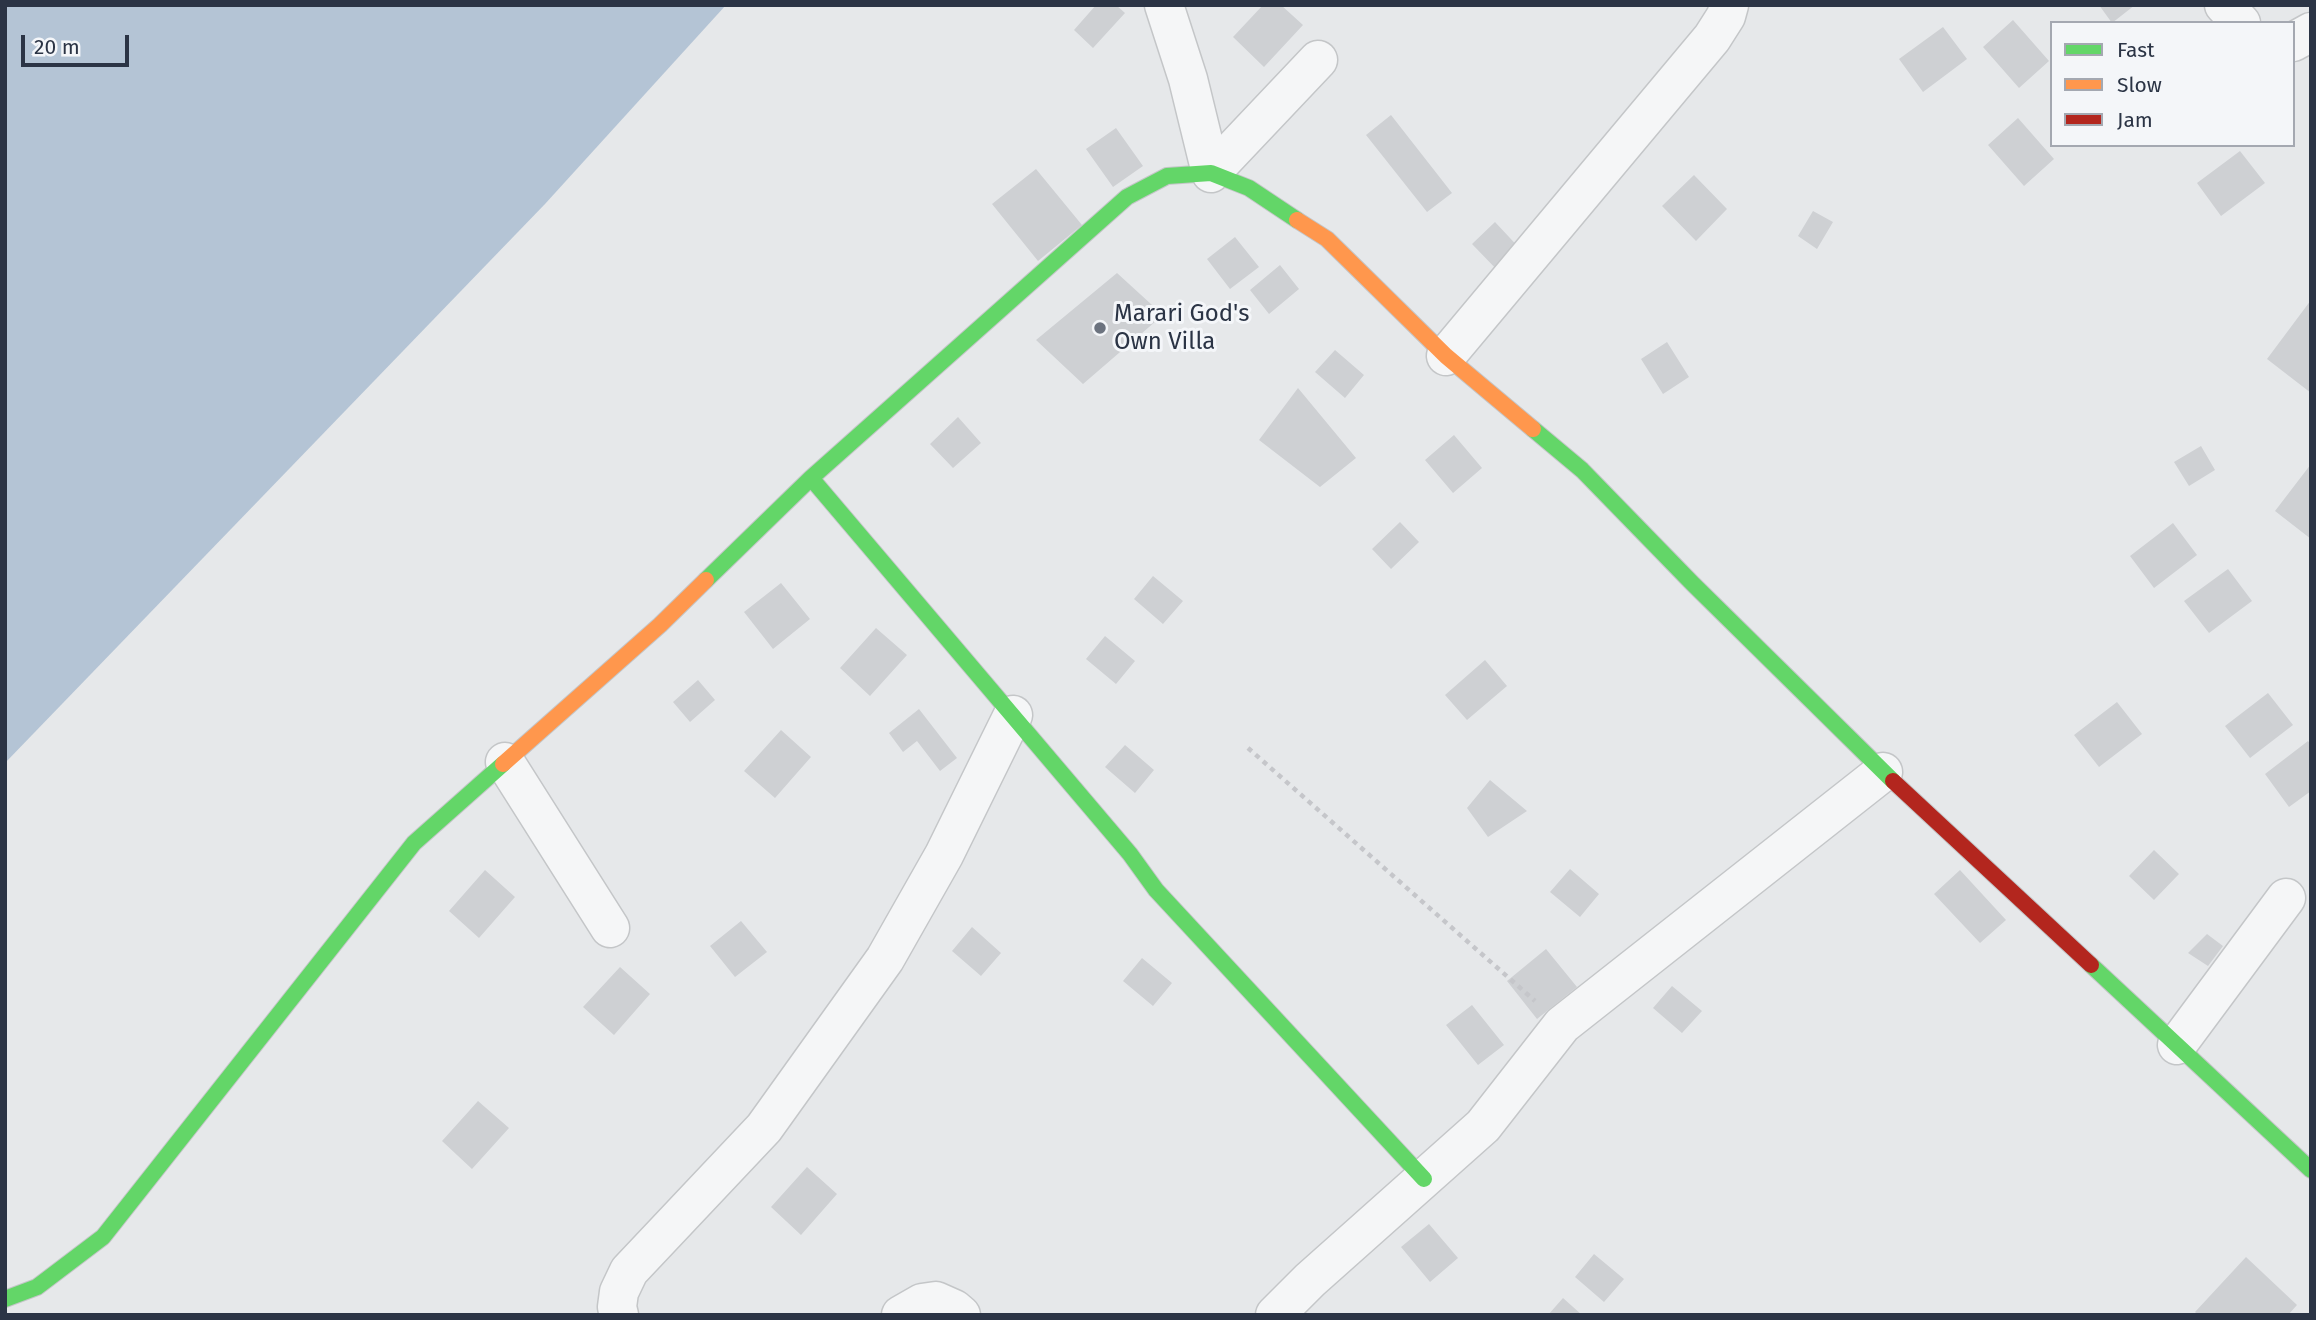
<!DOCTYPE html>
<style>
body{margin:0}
#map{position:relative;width:2316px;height:1320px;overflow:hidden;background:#e6e8ea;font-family:"Fira Sans",sans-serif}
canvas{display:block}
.frame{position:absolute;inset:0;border:7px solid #2b3445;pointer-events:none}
.legend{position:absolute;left:2050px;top:21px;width:245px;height:126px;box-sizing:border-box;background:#f4f6f9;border:2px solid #a4a8b1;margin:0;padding:9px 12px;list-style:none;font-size:21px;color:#2b3445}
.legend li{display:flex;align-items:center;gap:14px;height:35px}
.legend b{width:35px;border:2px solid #a4a8b1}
.scale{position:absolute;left:21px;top:35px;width:108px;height:32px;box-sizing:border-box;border:4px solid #2b3445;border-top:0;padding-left:9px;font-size:21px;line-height:24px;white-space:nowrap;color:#2b3445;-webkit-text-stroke:5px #f4f6f9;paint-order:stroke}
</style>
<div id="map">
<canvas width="2316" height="1320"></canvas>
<div class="frame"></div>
<ul class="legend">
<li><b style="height:9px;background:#63d668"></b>Fast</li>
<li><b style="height:9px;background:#ff974d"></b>Slow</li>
<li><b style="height:9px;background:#b3261e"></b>Jam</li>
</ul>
<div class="scale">20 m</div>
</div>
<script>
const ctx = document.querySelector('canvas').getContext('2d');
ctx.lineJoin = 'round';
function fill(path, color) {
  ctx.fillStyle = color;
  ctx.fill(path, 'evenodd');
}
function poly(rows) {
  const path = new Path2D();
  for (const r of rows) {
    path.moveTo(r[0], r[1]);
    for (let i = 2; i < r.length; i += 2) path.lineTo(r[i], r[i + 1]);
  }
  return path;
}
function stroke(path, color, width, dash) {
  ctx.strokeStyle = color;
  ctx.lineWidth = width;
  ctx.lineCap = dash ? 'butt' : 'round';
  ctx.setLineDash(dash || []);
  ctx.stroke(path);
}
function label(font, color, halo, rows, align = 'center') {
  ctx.font = font + ' "Fira Sans",sans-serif';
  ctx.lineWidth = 6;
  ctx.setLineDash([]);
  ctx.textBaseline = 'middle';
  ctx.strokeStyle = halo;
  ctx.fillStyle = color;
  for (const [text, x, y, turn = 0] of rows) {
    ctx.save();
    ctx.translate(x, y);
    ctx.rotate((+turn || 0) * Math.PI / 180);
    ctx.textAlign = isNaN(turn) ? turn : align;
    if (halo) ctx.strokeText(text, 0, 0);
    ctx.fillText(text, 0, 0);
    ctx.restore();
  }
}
fill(poly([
 [5,5,726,5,545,204,5,763]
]), '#b4c4d5');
fill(poly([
 [1096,5,1116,5,1125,13,1093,48,1074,30],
 [1263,5,1281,5,1303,25,1264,67,1233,37],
 [2099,5,2135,5,2112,23],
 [2013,20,2049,61,2019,88,1983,47],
 [1943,27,1967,59,1923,92,1899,59],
 [1391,115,1452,193,1427,212,1366,135],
 [2018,118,2054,159,2024,186,1988,145],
 [1116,128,1143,166,1113,187,1086,149],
 [2240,151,2265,183,2221,216,2197,183],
 [1036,169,1082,225,1038,261,992,204],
 [1694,175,1727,209,1696,241,1662,206],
 [1813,211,1833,222,1817,249,1798,236],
 [1495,222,1524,253,1501,274,1472,244],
 [1235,237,1259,267,1230,289,1207,259],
 [1280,265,1299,289,1269,314,1250,290],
 [1117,273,1163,315,1083,384,1036,340],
 [2311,300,2311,393,2267,359],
 [1667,342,1689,377,1663,394,1641,359],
 [1335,350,1364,375,1345,398,1315,372],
 [1298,388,1356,458,1320,487,1259,440],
 [958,417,981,443,953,468,930,444],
 [1454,435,1482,468,1453,493,1425,460],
 [2201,446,2215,470,2189,486,2174,462],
 [2311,464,2311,539,2275,511],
 [1400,522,1419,542,1391,569,1372,549],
 [2173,523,2197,555,2154,588,2130,556],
 [2228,569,2252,601,2209,633,2184,601],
 [1153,576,1183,601,1163,624,1134,599],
 [781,583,810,619,773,649,744,612],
 [876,628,907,655,870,696,840,668],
 [1105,636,1135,661,1116,684,1086,659],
 [1485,660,1507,686,1467,720,1445,695],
 [698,680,715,700,690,722,673,702],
 [2268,693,2293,725,2250,758,2225,726],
 [2117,702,2142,734,2099,767,2074,735],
 [919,709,957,758,940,771,917,741,903,752,889,733],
 [781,730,811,757,775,798,744,771],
 [2308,741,2311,745,2311,791,2289,807,2265,774],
 [1125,745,1154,770,1135,793,1105,767],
 [1490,780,1527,811,1488,837,1467,808],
 [2154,850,2179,874,2154,900,2129,876],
 [1570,869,1599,894,1580,917,1550,892],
 [485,870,515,897,479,938,449,911],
 [1960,870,2006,920,1980,943,1934,894],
 [741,921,767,952,735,977,710,946],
 [972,927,1001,953,981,976,952,951],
 [2207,934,2223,946,2208,966,2188,953],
 [1546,949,1577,987,1537,1019,1507,981],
 [1142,958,1172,983,1153,1006,1123,981],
 [620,967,650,994,614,1035,583,1007],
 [1672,986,1702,1011,1682,1033,1653,1008],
 [1472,1005,1504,1045,1478,1065,1446,1025],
 [478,1101,509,1128,472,1169,442,1141],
 [807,1167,837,1194,801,1235,771,1207],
 [1429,1224,1458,1258,1430,1282,1401,1247],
 [1594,1254,1624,1279,1604,1302,1575,1277],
 [2246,1257,2297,1305,2288,1315,2198,1315,2195,1312],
 [1563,1298,1582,1315,1548,1315]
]), '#ced0d3');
const street = poly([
 [1164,5,1188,79,1211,173],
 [2224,5,2241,23],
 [2293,42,2311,32],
 [1211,173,1318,60],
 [1446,356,1712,38,1726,16,1729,5],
 [505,762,610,928],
 [2177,1045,2286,898],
 [619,1315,617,1307,619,1292,629,1271,764,1128,885,959,944,855,1013,715],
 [901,1315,922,1303,936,1301,954,1309,961,1315],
 [1275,1315,1310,1280,1483,1126,1562,1025,1883,772]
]);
const fast = poly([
 [1533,429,1582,470,1692,583,1893,781],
 [811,478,1130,854,1156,890,1424,1179],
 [706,580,811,478,1127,197,1167,176,1211,173,1249,188,1297,220],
 [2091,965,2311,1170],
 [5,1299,37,1287,103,1237,414,843,503,764]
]);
const slow = poly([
 [1297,220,1327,239,1446,356,1533,429],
 [503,764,660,625,706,580]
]);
const jam = poly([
 [1893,781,2091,965]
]);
stroke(street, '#c4c6c8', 41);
stroke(fast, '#c4c6c8', 18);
stroke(slow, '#c4c6c8', 18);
stroke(jam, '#c4c6c8', 18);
stroke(poly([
 [1248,748,1535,1001]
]), '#c5c6ca', 4.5, [5, 5]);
stroke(street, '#f5f6f7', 38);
stroke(fast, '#63d668', 16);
stroke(slow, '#ff974d', 16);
stroke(jam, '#b3261e', 16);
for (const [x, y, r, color] of [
 [1100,328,7,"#6c737f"]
]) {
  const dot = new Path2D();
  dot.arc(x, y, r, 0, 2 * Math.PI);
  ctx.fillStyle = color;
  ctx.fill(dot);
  stroke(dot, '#f4f6f9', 2.5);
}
label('24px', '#2b3445', '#f4f6f9', [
 ["Marari God's",1114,314],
 ["Own Villa",1114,342]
], 'left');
</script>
